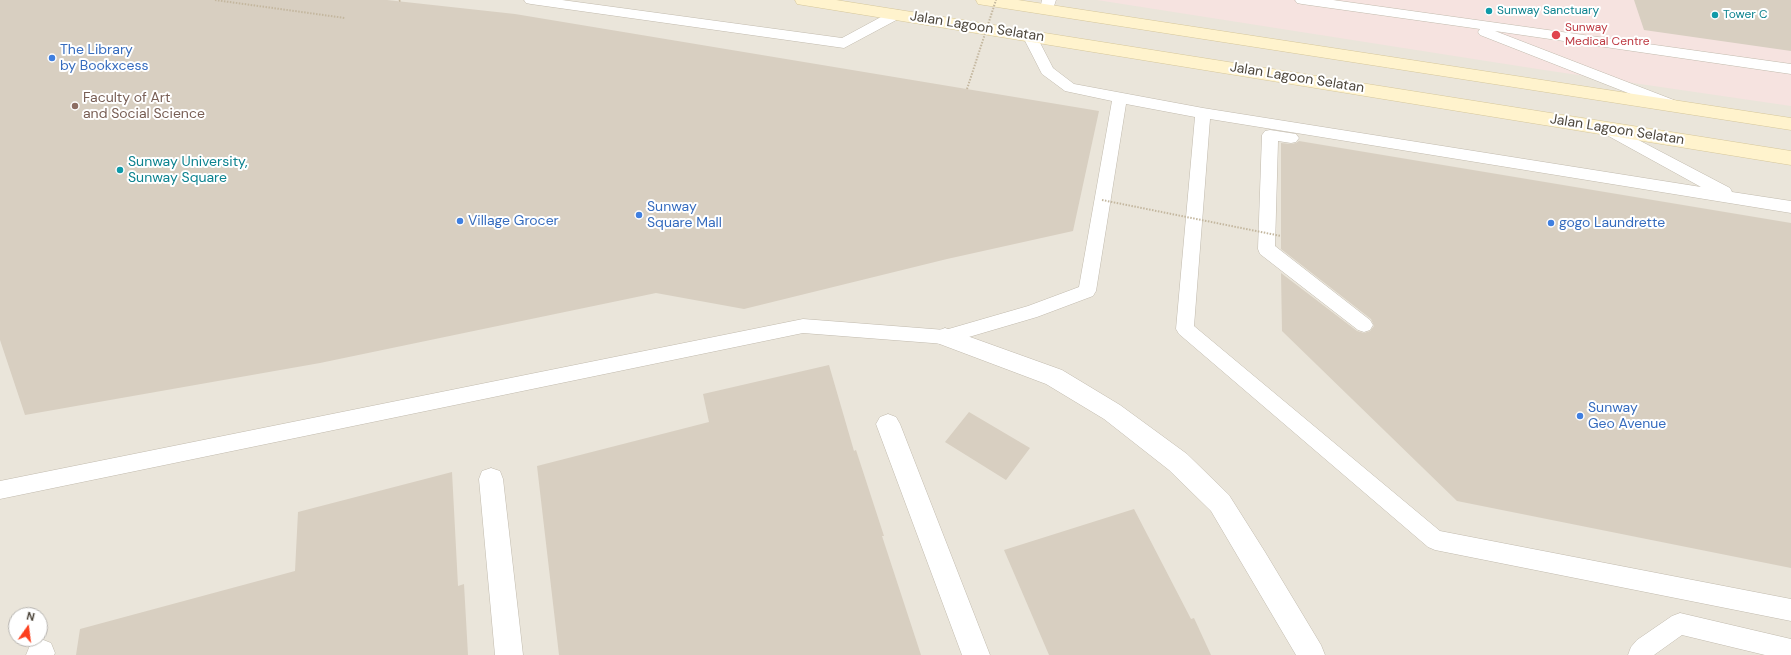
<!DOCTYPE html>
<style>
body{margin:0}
#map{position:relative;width:1791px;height:655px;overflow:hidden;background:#f6f3ec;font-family:"DM Sans",sans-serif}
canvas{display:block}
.north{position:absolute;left:8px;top:607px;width:40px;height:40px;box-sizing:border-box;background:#fff;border:1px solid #b7b4b0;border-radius:50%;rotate:14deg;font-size:11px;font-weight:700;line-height:16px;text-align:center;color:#4b4439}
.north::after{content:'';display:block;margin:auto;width:14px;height:18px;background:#fc3f1d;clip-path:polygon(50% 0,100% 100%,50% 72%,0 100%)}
</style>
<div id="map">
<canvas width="1791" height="655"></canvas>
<div class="north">N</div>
</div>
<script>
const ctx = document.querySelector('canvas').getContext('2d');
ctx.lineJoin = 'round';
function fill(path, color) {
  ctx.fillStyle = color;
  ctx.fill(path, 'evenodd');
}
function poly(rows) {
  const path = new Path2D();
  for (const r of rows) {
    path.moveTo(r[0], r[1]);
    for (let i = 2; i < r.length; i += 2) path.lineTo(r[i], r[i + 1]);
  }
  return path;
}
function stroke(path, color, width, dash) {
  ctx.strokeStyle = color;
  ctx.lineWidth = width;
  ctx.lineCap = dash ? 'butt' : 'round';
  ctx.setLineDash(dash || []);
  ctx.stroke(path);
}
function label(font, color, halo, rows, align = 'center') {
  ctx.font = font + ' "DM Sans",sans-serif';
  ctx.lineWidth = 4;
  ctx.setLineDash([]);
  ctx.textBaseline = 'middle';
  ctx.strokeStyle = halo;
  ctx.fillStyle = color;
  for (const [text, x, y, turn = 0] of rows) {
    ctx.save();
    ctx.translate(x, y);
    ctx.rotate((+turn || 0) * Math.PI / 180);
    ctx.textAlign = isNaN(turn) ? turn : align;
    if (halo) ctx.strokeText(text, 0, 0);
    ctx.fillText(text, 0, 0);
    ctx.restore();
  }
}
fill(poly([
 [0,0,1791,0,1791,655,0,655],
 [16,615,40,615,40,639,16,639]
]), '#eae5da');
fill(poly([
 [1097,0,1791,0,1791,106,1544,70]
]), '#f6e3e0');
fill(poly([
 [0,0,387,0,515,14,1099,111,1073,231,947,259,744,309,656,293,320,363,25,415,0,340],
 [1634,0,1791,0,1791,51,1644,30],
 [1299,141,1791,223,1791,568,1457,501,1282,331,1281,273,1357,331,1364,333,1370,331,1374,326,1371,319,1281,249,1281,143,1291,144,1296,143],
 [829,365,854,451,856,450,884,536,882,536,921,655,559,655,537,466,709,422,703,394],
 [969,412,1030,448,1006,480,945,442],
 [452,472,458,586,464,584,468,655,76,655,80,629,295,571,298,512],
 [1134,509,1191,619,1194,618,1211,655,1049,655,1004,550]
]), '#d8cfc1');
const lane = poly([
 [524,0,562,0,842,38,892,11,897,10,902,11,904,14,902,17,844,48,531,4,526,3,524,0],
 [1042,0,1056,0,1052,12,1042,12,1040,9,1042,0],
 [1295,0,1333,0,1791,64,1791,74,1495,31,1679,102,1682,106,1679,110,1674,111,1480,35,1478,32,1480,29,1302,4,1297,3,1295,0],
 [1029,31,1034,32,1036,35,1053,68,1074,84,1203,108,1701,187,1603,133,1600,129,1603,125,1608,124,1730,188,1732,192,1791,201,1791,213,1210,119,1194,326,1440,531,1791,599,1791,621,1435,550,1428,547,1179,334,1176,329,1195,117,1126,104,1096,291,1093,296,1037,317,945,344,803,333,0,499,0,481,803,319,945,330,1028,306,1079,287,1112,101,1065,91,1042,74,1022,35,1024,32,1029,31],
 [1270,130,1296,134,1299,138,1296,142,1291,143,1278,141,1275,246,1370,320,1373,325,1370,330,1364,332,1358,330,1260,254,1258,249,1262,135,1265,131,1270,130],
 [1680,613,1791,639,1791,655,1765,655,1682,635,1654,655,1628,655,1631,647,1637,640,1672,616,1680,613]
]);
const street = poly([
 [945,328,1062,370,1120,405,1187,454,1229,495,1265,552,1321,645,1325,655,1296,655,1211,511,1169,470,1104,419,1046,384,937,343,934,337,937,331,945,328],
 [888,414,896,417,900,424,990,655,962,655,876,424,880,417,888,414],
 [491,468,500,471,503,479,523,655,495,655,479,479,482,471,491,468],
 [41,639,51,643,55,653,54,655,26,655,31,643,41,639]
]);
const secondary = poly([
 [795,0,836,0,1791,151,1791,165,803,5,797,4,795,0],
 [976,0,1018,0,1791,118,1791,130,984,5,978,4,976,0]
]);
stroke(lane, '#c2bbae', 1);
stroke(street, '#c2bbae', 1);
stroke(secondary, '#d6c79b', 1);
stroke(poly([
 [215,0,345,18],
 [399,1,401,0]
]), '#c4b79f', 2, [1.5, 1.5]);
fill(lane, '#fff');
fill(street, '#fff');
fill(secondary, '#fff3cd');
stroke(poly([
 [967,89,996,0],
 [1102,200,1281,236]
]), '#c4b79f', 2, [1.5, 1.5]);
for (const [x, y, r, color] of [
 [1489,11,4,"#0f9aa8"],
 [1715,15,4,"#0f9aa8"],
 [1556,35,5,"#e0444e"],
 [52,58,4,"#3f7fe0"],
 [75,106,4,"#8d6e63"],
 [120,170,4,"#0f9aa8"],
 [639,215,4,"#3f7fe0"],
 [460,221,4,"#3f7fe0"],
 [1551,223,4,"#3f7fe0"],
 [1580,416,4,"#3f7fe0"]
]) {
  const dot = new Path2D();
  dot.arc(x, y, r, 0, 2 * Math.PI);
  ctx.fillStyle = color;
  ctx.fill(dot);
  stroke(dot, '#fff', 1.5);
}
label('12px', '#0d838f', '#fff', [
 ["Sunway Sanctuary",1497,11],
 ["Tower C",1723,15]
], 'left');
label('12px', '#be3a42', '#fff', [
 ["Sunway",1565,28],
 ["Medical Centre",1565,42]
], 'left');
label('14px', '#4b4439', '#fff', [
 ["Jalan Lagoon Selatan",977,27,9],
 ["Jalan Lagoon Selatan",1297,78,9],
 ["Jalan Lagoon Selatan",1617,130,9]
]);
label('14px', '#366cbe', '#fff', [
 ["The Library",60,50],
 ["by Bookxcess",60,66],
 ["Sunway",647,207],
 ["Square Mall",647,223],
 ["Village Grocer",468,221],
 ["gogo Laundrette",1559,223],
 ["Sunway",1588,408],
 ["Geo Avenue",1588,424]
], 'left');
label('14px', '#785e54', '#fff', [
 ["Faculty of Art",83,98],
 ["and Social Science",83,114]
], 'left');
label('14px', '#0d838f', '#fff', [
 ["Sunway University,",128,162],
 ["Sunway Square",128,178]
], 'left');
</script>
